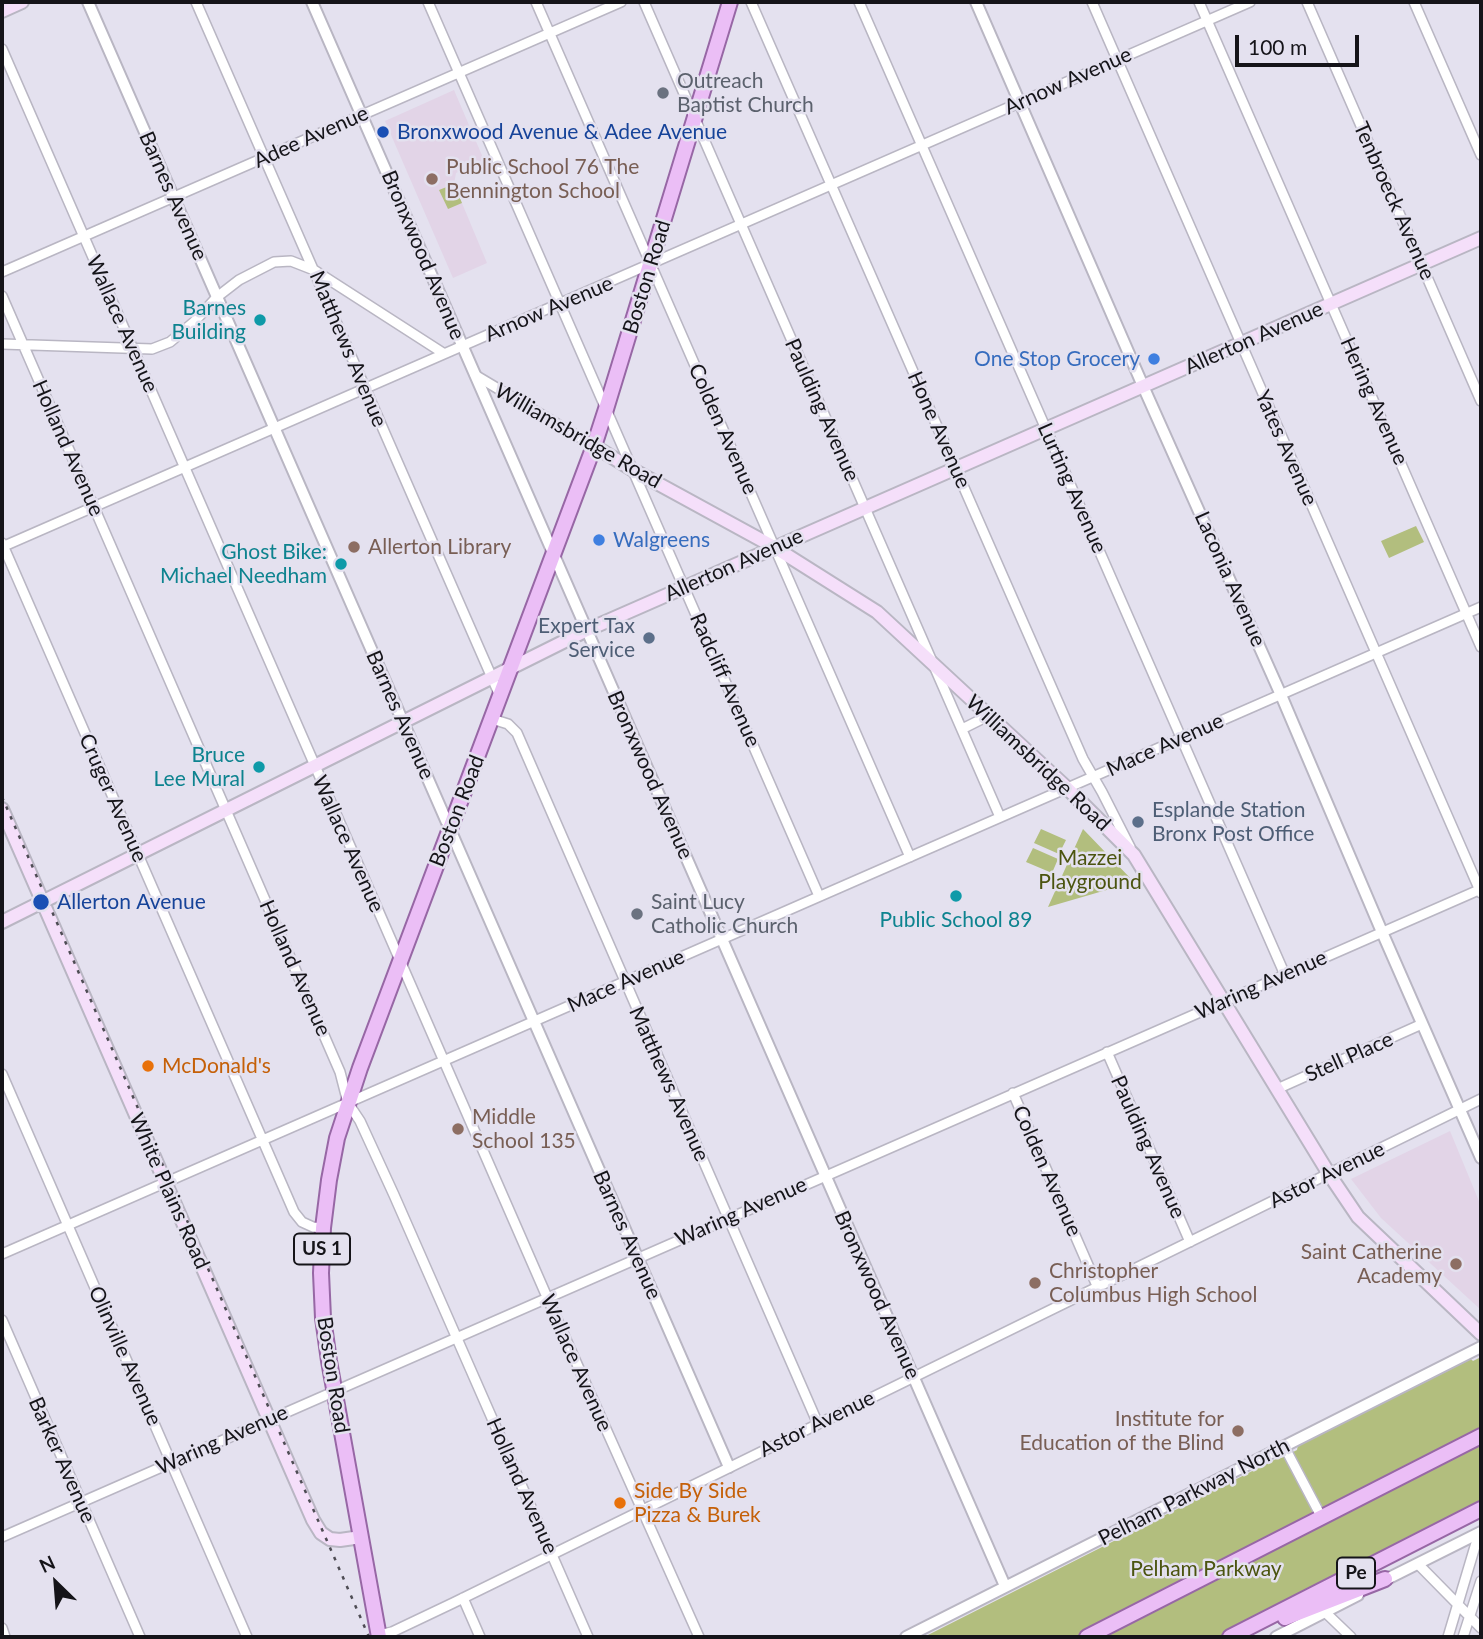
<!DOCTYPE html>
<style>
body{margin:0}
#map{position:relative;width:1483px;height:1639px;overflow:hidden;background:#e4e1ef;font-family:Lato,sans-serif}
canvas{display:block}
.frame{position:absolute;inset:0;border:4px solid #151419;pointer-events:none}
.north{position:absolute;left:21px;top:1548px;width:70px;height:70px;-webkit-text-stroke:5px #e4e1ef;paint-order:stroke;rotate:335deg;font-size:19px;font-weight:700;line-height:28px;text-align:center;color:#151419}
.north::after{content:'';display:block;margin:auto;width:24px;height:32px;background:#151419;clip-path:polygon(50% 0,100% 100%,50% 72%,0 100%)}
.scale{position:absolute;left:1235px;top:35px;width:124px;height:32px;box-sizing:border-box;border:4px solid #151419;border-top:0;padding-left:9px;font-size:21px;line-height:24px;white-space:nowrap;color:#151419;-webkit-text-stroke:5px #e4e1ef;paint-order:stroke}
</style>
<div id="map">
<canvas width="1483" height="1639"></canvas>
<div class="frame"></div>
<div class="north">N</div>
<div class="scale">100 m</div>
</div>
<script>
const ctx = document.querySelector('canvas').getContext('2d');
ctx.lineJoin = 'round';
function fill(path, color) {
  ctx.fillStyle = color;
  ctx.fill(path, 'evenodd');
}
function poly(rows) {
  const path = new Path2D();
  for (const r of rows) {
    path.moveTo(r[0], r[1]);
    for (let i = 2; i < r.length; i += 2) path.lineTo(r[i], r[i + 1]);
  }
  return path;
}
function stroke(path, color, width, dash) {
  ctx.strokeStyle = color;
  ctx.lineWidth = width;
  ctx.lineCap = dash ? 'butt' : 'round';
  ctx.setLineDash(dash || []);
  ctx.stroke(path);
}
function label(font, color, halo, rows, align = 'center') {
  ctx.font = font + ' Lato,sans-serif';
  ctx.lineWidth = 5;
  ctx.setLineDash([]);
  ctx.textBaseline = 'middle';
  ctx.strokeStyle = halo;
  ctx.fillStyle = color;
  for (const [text, x, y, turn = 0] of rows) {
    ctx.save();
    ctx.translate(x, y);
    ctx.rotate((+turn || 0) * Math.PI / 180);
    ctx.textAlign = isNaN(turn) ? turn : align;
    if (halo) ctx.strokeText(text, 0, 0);
    ctx.fillText(text, 0, 0);
    ctx.restore();
  }
}
fill(poly([
 [454,90,484,160,456,173,454,184,487,263,453,278,385,121],
 [1450,1131,1481,1206,1481,1310,1381,1218,1351,1179]
]), '#e2d4e7');
fill(poly([
 [454,184,462,203,448,209,439,190],
 [1416,526,1424,542,1389,558,1381,541],
 [1041,829,1066,840,1059,854,1034,843],
 [1083,829,1134,882,1048,907],
 [1033,848,1058,859,1052,873,1026,862],
 [1481,1357,1481,1503,1218,1637,924,1637,1280,1457,1281,1458,1297,1450,1298,1445,1470,1358,1473,1361]
]), '#b2be7e');
const minor = poly([
 [196,2,500,696],
 [428,2,819,896],
 [536,2,910,857],
 [644,2,1000,817],
 [751,2,1083,759,1102,792,1130,847],
 [859,2,1285,975],
 [1092,2,1481,893],
 [1199,2,1481,647],
 [1307,2,1481,401],
 [1414,2,1481,155],
 [2,49,547,1297,699,1637],
 [2,272,621,2],
 [2,296,340,1072,348,1103,360,1121,394,1195,588,1637],
 [2,344,152,349,170,342,194,322,217,297,239,280,274,262,291,261,314,270,443,353],
 [475,375,594,446],
 [2,543,294,1212,302,1222,313,1227,323,1228],
 [2,547,1250,2],
 [492,719,508,724,517,733,818,1424],
 [962,729,988,716],
 [1107,1052,1190,1242],
 [2,1074,247,1637],
 [1277,1089,1422,1024],
 [1013,1093,1098,1288],
 [2,1254,1481,607],
 [2,1320,140,1637],
 [1284,1446,1322,1518],
 [2,1537,1481,889],
 [1418,1564,1481,1628],
 [463,1598,480,1637],
 [1326,1613,1351,1637],
 [2,1628,5,1637],
 [379,1635,392,1632,453,1603,1481,1099],
 [1448,1637,1479,1533],
 [1463,1637,1481,1581]
]);
const tertiary = poly([
 [88,2,729,1467],
 [312,2,1005,1586],
 [976,2,1143,386,1281,695,1382,932,1481,1158],
 [1381,1582,1481,1532],
 [906,1637,1481,1347],
 [1276,1637,1358,1595]
]);
const secondary = poly([
 [2,11,22,2],
 [594,446,633,470,774,547,877,612,1067,788,1134,855,1329,1174,1358,1217,1481,1334],
 [2,809,313,1520,321,1533,330,1539,340,1540,361,1537],
 [2,922,587,630,1481,238]
]);
const primary = poly([
 [1285,1618,1385,1579],
 [379,1637,329,1361,323,1318,321,1273,323,1228,329,1180,337,1138,360,1068,594,446,606,409,730,2],
 [1087,1637,1481,1436],
 [1230,1637,1481,1509]
]);
stroke(minor, '#b9b6c3', 12);
stroke(tertiary, '#b9b6c3', 14);
stroke(secondary, '#b9b6c3', 16);
stroke(primary, '#9767a5', 18);
stroke(minor, '#fff', 9);
stroke(tertiary, '#fff', 10);
stroke(secondary, '#f5dffa', 12);
stroke(primary, '#ebbef6', 14);
stroke(poly([
 [2,797,369,1637]
]), '#4e4c54', 2.5, [3.5, 7]);
for (const [x, y, r, color] of [
 [663,93,7,"#6b7280"],
 [383,132,7,"#1a4fb4"],
 [432,179,7,"#8d6e63"],
 [260,320,7,"#0f9aa8"],
 [1154,359,7,"#3f7fe0"],
 [599,540,7,"#3f7fe0"],
 [354,547,7,"#8d6e63"],
 [341,564,7,"#0f9aa8"],
 [649,638,7,"#5c6f8a"],
 [259,767,7,"#0f9aa8"],
 [1138,822,7,"#5c6f8a"],
 [956,896,7,"#0f9aa8"],
 [41,902,9,"#1a4fb4"],
 [637,914,7,"#6b7280"],
 [148,1066,7,"#e8710a"],
 [458,1129,7,"#8d6e63"],
 [1456,1264,7,"#8d6e63"],
 [1035,1283,7,"#8d6e63"],
 [1238,1431,7,"#8d6e63"],
 [620,1503,7,"#e8710a"]
]) {
  const dot = new Path2D();
  dot.arc(x, y, r, 0, 2 * Math.PI);
  ctx.fillStyle = color;
  ctx.fill(dot);
  stroke(dot, '#e4e1ef', 2.5);
}
for (const [x, y, w] of [
 [322,1249,56],
 [1356,1573,38]
]) {
  const box = new Path2D();
  box.roundRect(x - w / 2, y - 15.5, w, 31, 5);
  ctx.fillStyle = '#e4e1ef';
  ctx.fill(box);
  stroke(box, '#151419', 2);
}
label('bold 19px', '#151419', null, [
 ["US 1",322,1249],
 ["Pe",1356,1573]
]);
label('21px', '#5b616d', '#e4e1ef', [
 ["Outreach",677,81],
 ["Baptist Church",677,105],
 ["Saint Lucy",651,902],
 ["Catholic Church",651,926]
], 'left');
label('21px', '#151419', '#e4e1ef', [
 ["Arnow Avenue",1068,81,-24],
 ["Adee Avenue",311,137,-24],
 ["Barnes Avenue",173,196,66],
 ["Tenbroeck Avenue",1394,201,66],
 ["Bronxwood Avenue",423,255,67],
 ["Boston Road",647,277,-73],
 ["Arnow Avenue",549,309,-23],
 ["Wallace Avenue",122,324,66],
 ["Allerton Avenue",1254,338,-24],
 ["Matthews Avenue",348,349,67],
 ["Hering Avenue",1374,401,66],
 ["Paulding Avenue",822,410,66],
 ["Colden Avenue",723,429,66],
 ["Hone Avenue",939,430,66],
 ["Williamsbridge Road",578,436,30],
 ["Holland Avenue",68,448,66],
 ["Yates Avenue",1286,448,66],
 ["Lurting Avenue",1072,488,66],
 ["Allerton Avenue",734,565,-24],
 ["Laconia Avenue",1230,579,66],
 ["Radcliff Avenue",725,680,66],
 ["Barnes Avenue",400,715,66],
 ["Mace Avenue",1165,745,-24],
 ["Williamsbridge Road",1038,763,43],
 ["Bronxwood Avenue",650,775,66],
 ["Cruger Avenue",113,798,66],
 ["Boston Road",457,811,-69],
 ["Wallace Avenue",348,844,66],
 ["Holland Avenue",295,968,66],
 ["Mace Avenue",626,981,-24],
 ["Waring Avenue",1261,985,-24],
 ["Stell Place",1349,1057,-24],
 ["Matthews Avenue",669,1084,66],
 ["Paulding Avenue",1148,1147,66],
 ["Colden Avenue",1047,1171,66],
 ["Astor Avenue",1327,1175,-26],
 ["White Plains Road",169,1191,66],
 ["Waring Avenue",741,1212,-24],
 ["Barnes Avenue",627,1235,66],
 ["Bronxwood Avenue",877,1295,66],
 ["Olinville Avenue",125,1356,66],
 ["Wallace Avenue",576,1363,66],
 ["Boston Road",333,1375,81],
 ["Astor Avenue",817,1424,-26],
 ["Waring Avenue",222,1440,-24],
 ["Barker Avenue",62,1460,66],
 ["Holland Avenue",522,1486,66],
 ["Pelham Parkway North",1194,1492,-27]
]);
label('21px', '#164399', '#e4e1ef', [
 ["Bronxwood Avenue & Adee Avenue",397,132],
 ["Allerton Avenue",57,902]
], 'left');
label('21px', '#785e54', '#e4e1ef', [
 ["Public School 76 The",446,167],
 ["Bennington School",446,191],
 ["Allerton Library",368,547],
 ["Middle",472,1117],
 ["School 135",472,1141],
 ["Saint Catherine",1442,1252,"right"],
 ["Academy",1442,1276,"right"],
 ["Christopher",1049,1271],
 ["Columbus High School",1049,1295],
 ["Institute for",1224,1419,"right"],
 ["Education of the Blind",1224,1443,"right"]
], 'left');
label('21px', '#0d838f', '#e4e1ef', [
 ["Barnes",246,308],
 ["Building",246,332],
 ["Ghost Bike:",327,552],
 ["Michael Needham",327,576],
 ["Bruce",245,755],
 ["Lee Mural",245,779],
 ["Public School 89",956,920,"center"]
], 'right');
label('21px', '#366cbe', '#e4e1ef', [
 ["One Stop Grocery",1140,359],
 ["Walgreens",613,540,"left"]
], 'right');
label('21px', '#4e5e75', '#e4e1ef', [
 ["Expert Tax",635,626],
 ["Service",635,650],
 ["Esplande Station",1152,810,"left"],
 ["Bronx Post Office",1152,834,"left"]
], 'right');
label('21px', '#4b540f', '#e4e1ef', [
 ["Mazzei",1090,858],
 ["Playground",1090,882],
 ["Pelham Parkway",1206,1569]
]);
label('21px', '#c56008', '#e4e1ef', [
 ["McDonald's",162,1066],
 ["Side By Side",634,1491],
 ["Pizza & Burek",634,1515]
], 'left');
</script>
